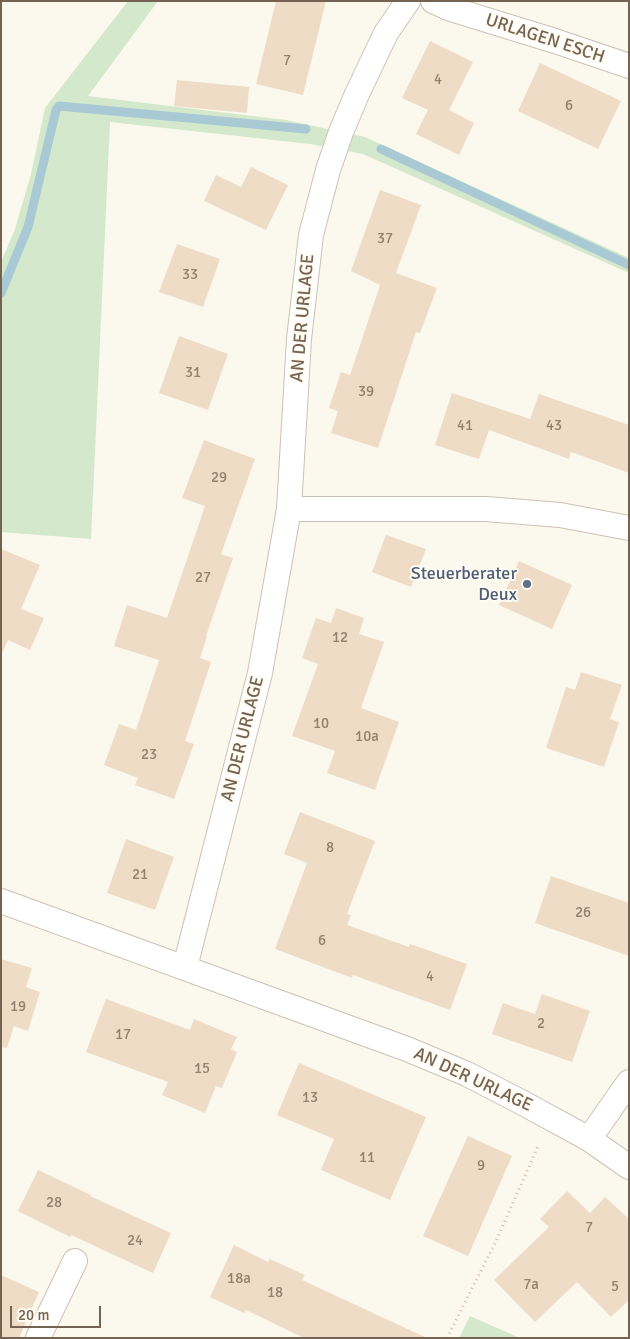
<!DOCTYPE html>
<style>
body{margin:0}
#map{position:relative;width:630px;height:1339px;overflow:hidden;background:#fbf8ed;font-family:Signika,sans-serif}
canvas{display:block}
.frame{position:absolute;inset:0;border:2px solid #766251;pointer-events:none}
.scale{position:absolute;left:10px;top:1306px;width:91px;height:22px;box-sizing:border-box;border:2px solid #766251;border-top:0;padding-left:6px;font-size:15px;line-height:18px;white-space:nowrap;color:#766251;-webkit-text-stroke:4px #fefbf3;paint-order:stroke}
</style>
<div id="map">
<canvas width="630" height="1339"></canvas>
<div class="frame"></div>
<div class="scale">20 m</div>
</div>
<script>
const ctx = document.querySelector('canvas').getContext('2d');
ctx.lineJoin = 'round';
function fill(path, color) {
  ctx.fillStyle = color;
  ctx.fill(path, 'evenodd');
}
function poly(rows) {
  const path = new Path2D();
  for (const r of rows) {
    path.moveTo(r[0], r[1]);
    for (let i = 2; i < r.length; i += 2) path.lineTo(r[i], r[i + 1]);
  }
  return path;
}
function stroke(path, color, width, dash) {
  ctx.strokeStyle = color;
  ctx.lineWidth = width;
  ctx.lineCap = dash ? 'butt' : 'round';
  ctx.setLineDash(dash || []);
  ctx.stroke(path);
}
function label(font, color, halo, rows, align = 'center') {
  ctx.font = font + ' Signika,sans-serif';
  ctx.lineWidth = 4;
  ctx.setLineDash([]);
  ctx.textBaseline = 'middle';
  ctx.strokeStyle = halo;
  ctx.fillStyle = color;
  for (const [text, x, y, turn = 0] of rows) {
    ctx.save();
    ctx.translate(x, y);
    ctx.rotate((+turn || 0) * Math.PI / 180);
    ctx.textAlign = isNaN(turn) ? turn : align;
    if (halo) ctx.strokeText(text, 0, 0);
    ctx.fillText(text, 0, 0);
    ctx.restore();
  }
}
fill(poly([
 [128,1,158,1,88,96,286,120,365,137,629,258,629,273,363,154,310,144,110,122,91,539,1,532,1,262,15,229,31,174,45,108],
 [470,1316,520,1338,459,1338]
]), '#d4e9cc');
stroke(poly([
 [381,149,629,265],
 [1,293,28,227,56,110,59,106,306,129]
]), '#a9c9d5', 9);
fill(poly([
 [276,1,326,1,303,95,256,84],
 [430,41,473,62,449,110,474,123,459,155,416,134,428,110,402,98],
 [540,63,621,101,598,149,518,111],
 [177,80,249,87,247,113,174,106],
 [251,167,288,185,266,230,204,201,216,175,241,187],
 [380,190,421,205,396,273,437,288,420,333,416,332,378,448,331,433,338,411,329,408,341,372,350,375,380,285,351,271],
 [177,244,220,259,203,307,159,292],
 [179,336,228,354,208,410,159,393],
 [452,393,530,419,539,394,629,425,629,473,571,452,569,459,489,430,479,459,435,445],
 [204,440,255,459,221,554,233,558,206,636,207,636,200,658,211,662,185,741,194,744,174,799,135,785,138,778,104,765,119,724,136,730,159,660,114,646,127,605,167,618,205,506,182,498],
 [386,535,426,549,411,587,372,572],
 [1,549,40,565,21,609,44,618,30,650,8,640,1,656],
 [519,561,572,585,552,629,499,605],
 [336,608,364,618,359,634,384,642,361,708,399,722,375,790,327,773,335,751,292,736,318,664,302,658,316,618,331,623],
 [581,672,622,685,610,719,619,722,604,767,546,748,566,687,575,690],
 [300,812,375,841,347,914,351,915,347,925,409,947,410,944,467,964,450,1010,353,975,352,978,275,949,307,863,284,854],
 [126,839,174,857,155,910,107,893],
 [551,876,629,903,629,956,535,923],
 [1,959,32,968,26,987,40,992,28,1031,14,1026,7,1048,1,1047],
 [542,994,590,1011,572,1062,492,1034,503,1003,535,1014],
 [106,999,190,1030,194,1019,237,1037,231,1049,237,1052,222,1088,216,1086,205,1113,162,1095,168,1082,86,1052],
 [299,1063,426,1117,390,1200,321,1170,334,1139,277,1115],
 [468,1136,512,1156,468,1256,423,1236],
 [38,1170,91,1195,90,1196,171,1233,153,1273,71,1235,70,1237,18,1211],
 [567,1191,590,1213,605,1197,629,1219,629,1300,611,1317,577,1282,535,1322,494,1280,549,1227,540,1219],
 [234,1245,268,1262,270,1259,305,1275,302,1280,427,1338,304,1338,246,1310,244,1313,210,1297],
 [1,1275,39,1292,19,1338,1,1338]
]), '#efdcc7');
const minor = poly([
 [433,1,448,8,555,41,629,66],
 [289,509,486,509,560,515,629,528],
 [1,901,407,1049,467,1074,523,1103,589,1139,629,1167],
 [185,967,260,673,289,509,299,339,311,235,328,170,341,132,357,94,386,33,408,1],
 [589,1139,629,1082],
 [38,1338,75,1261]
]);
stroke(minor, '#cdc1b3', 26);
stroke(poly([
 [447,1338,497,1239,539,1144]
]), '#d4bfa9', 3, [1, 4]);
stroke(minor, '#fff', 24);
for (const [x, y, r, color] of [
 [527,584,5,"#5c6f8a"]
]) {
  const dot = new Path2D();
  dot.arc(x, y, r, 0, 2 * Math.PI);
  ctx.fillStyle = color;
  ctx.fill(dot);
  stroke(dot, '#fefbf3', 2);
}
label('15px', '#94806e', null, [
 ["7",287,61],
 ["4",438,80],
 ["6",569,106],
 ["37",385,239],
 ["33",190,275],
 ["31",193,373],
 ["39",366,392],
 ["41",465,426],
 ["43",554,426],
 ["29",219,478],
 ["27",203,578],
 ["12",340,638],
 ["10",321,724],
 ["10a",367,737],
 ["23",149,755],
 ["8",330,848],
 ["21",140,875],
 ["26",583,913],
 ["6",322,941],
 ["4",430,977],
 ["19",18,1007],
 ["2",541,1024],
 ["17",123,1035],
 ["15",202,1069],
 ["13",310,1098],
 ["11",367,1158],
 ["9",481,1166],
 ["28",54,1203],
 ["7",589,1228],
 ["24",135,1241],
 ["18a",239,1279],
 ["7a",531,1285],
 ["5",615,1287],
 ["18",275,1293]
]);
label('18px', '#766251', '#fefbf3', [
 ["URLAGEN ESCH",545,39,18],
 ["AN DER URLAGE",303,318,-85],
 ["AN DER URLAGE",243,739,-76],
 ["AN DER URLAGE",473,1080,25]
]);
label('18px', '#4e5e75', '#fefbf3', [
 ["Steuerberater",517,574],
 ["Deux",517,595]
], 'right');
</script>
